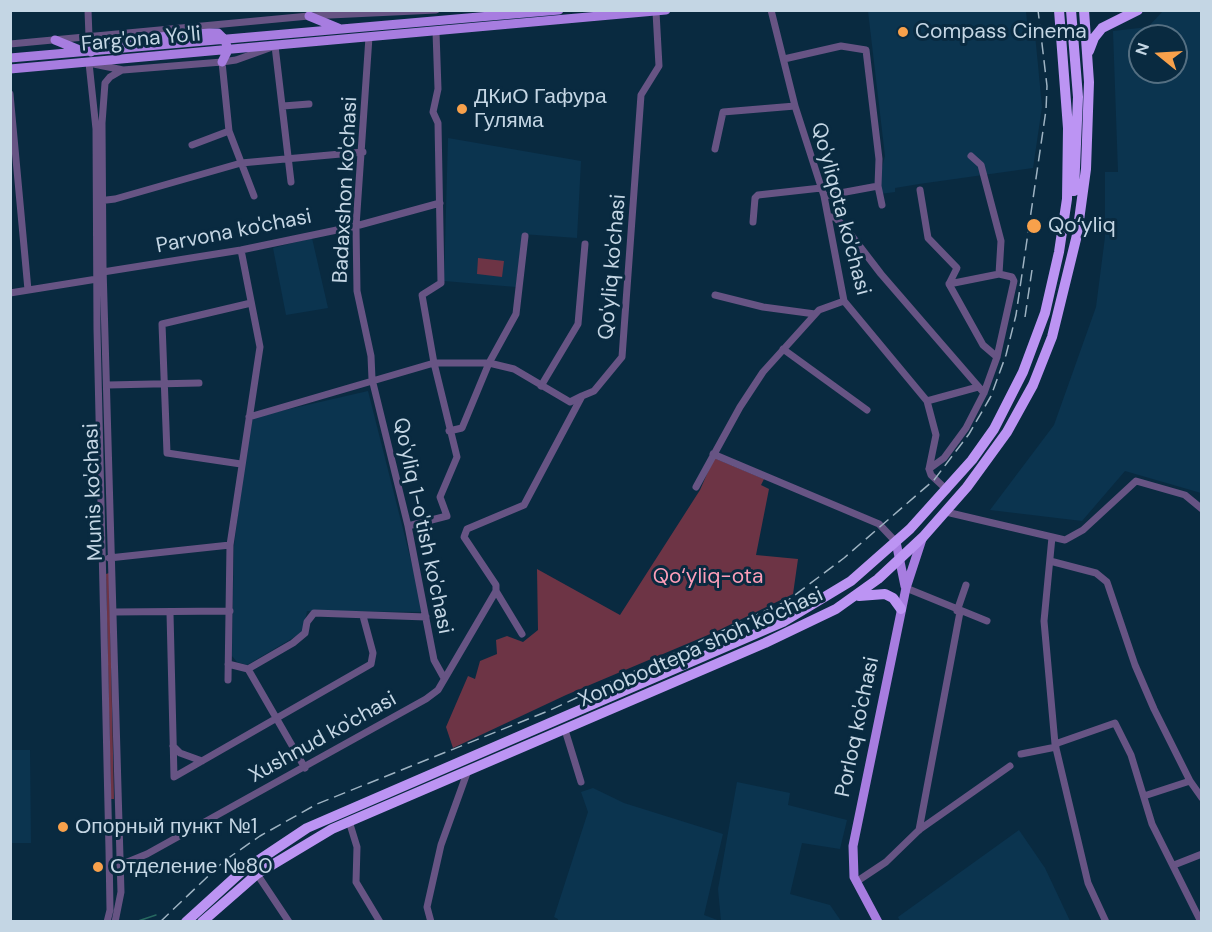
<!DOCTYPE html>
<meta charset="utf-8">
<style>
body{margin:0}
#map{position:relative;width:1212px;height:932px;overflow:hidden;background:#092a40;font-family:"DM Sans",sans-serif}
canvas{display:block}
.frame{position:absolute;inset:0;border:12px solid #c4d6e4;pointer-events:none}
.north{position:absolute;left:1128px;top:24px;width:60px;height:60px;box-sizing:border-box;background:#092a40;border:2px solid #546f82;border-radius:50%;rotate:288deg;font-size:16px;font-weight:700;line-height:24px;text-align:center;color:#c4d6e4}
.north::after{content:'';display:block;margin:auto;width:21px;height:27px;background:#f8a14b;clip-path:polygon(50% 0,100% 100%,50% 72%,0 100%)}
</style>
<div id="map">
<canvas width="1212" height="932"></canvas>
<div class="frame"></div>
<div class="north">N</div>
</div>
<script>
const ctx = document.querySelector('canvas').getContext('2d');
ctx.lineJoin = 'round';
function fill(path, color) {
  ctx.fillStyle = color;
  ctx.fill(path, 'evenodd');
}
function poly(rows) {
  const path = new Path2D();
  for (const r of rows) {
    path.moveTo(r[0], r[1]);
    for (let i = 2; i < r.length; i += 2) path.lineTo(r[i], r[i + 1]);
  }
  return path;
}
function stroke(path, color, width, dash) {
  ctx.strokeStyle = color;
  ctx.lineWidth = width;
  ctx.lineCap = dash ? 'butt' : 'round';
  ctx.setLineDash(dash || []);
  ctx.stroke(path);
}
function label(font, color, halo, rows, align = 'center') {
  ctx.font = font + ' "DM Sans",sans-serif';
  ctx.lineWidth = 6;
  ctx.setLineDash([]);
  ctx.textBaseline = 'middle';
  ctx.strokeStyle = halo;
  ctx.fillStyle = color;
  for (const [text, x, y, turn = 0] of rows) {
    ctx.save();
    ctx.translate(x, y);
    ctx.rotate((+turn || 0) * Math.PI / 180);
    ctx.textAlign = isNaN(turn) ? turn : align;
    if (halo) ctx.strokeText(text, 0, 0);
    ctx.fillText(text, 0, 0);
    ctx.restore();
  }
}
fill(poly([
 [868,11,1026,11,1028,33,1035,34,1042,107,1033,168,919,184,895,188,895,192,880,194,878,183,885,156],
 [1163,11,1201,11,1201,493,1125,471,1082,521,990,510,1054,425,1096,307,1105,237,1105,172,1118,172,1113,31,1148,27],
 [1140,36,1176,36,1176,72,1140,72],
 [448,138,581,161,577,238,522,234,516,287,444,281],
 [312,238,328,308,286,315,273,248],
 [368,391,424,612,307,611,303,632,247,665,237,662,232,656,234,546,250,418],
 [10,750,30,750,31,843,11,843],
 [737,782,790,793,788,805,847,820,840,849,802,843,790,894,830,905,841,921,721,921,718,889],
 [593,788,624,803,723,834,704,915,720,921,558,921,558,919,554,917,588,812,581,792],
 [1019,830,1045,868,1070,921,900,921,898,917]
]), '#0b344f');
fill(poly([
 [478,258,504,261,502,277,477,274],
 [714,458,764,479,761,485,769,489,756,555,798,559,793,594,715,632,566,695,453,748,446,727,468,676,475,679,480,661,497,654,496,640,507,636,523,642,538,630,537,569,620,615,700,490],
 [109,573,114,799,111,799,106,574]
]), '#6d3445');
stroke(poly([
 [135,922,156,915]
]), '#276960', 1.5);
stroke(poly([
 [88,10,89,37],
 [771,10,795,106,824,196,844,301,927,401,936,435,929,469,931,475,947,490],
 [369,37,356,226,357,291,371,356,372,379,408,526,434,660,444,678],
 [10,44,309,16,436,10],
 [784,59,841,46,866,50,879,159,878,186,882,205],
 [222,62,229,131,254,196],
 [10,94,28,290],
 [283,106,309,104],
 [192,145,229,131],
 [715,149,723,112,795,106],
 [971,156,981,165,1001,241,999,274],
 [920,190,928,238,957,268,949,284,983,345,997,357],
 [824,196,878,186],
 [98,201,115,199,241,163,363,152],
 [829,217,835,217,848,231,881,274,984,393],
 [753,222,755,198,758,195,821,188],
 [103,272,241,250,356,226,440,203],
 [10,293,97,279],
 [715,295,763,307,815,314],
 [783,349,867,410],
 [108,385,199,383],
 [541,386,578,324,585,244],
 [927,401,978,387],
 [249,417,434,363,489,363,514,369,570,402,582,396],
 [449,431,462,428,489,363,516,314,525,236],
 [713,454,879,524,896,542],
 [241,464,167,453,162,324,251,303],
 [929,469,944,458,966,428,984,393,997,357,1014,281,1012,277,999,274,949,284],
 [696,487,740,407,763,372,819,310,844,301],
 [946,512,1065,540,1083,530,1136,481,1185,495,1202,509],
 [408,526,447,516,440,497,457,457,434,363,422,295,441,283,438,123,433,112,438,89,436,32],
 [1052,537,1044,621,1055,744,1088,883,1106,922],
 [109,558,230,545],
 [1050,561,1096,573,1107,582,1135,665,1154,709,1190,781,1202,798],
 [906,588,987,621],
 [957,611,966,585],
 [114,612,230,611],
 [170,613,174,777,371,664,373,653,363,616],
 [522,634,496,591,496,585,464,537,467,529,524,505,582,396,594,391,622,357,641,95,659,66,656,12],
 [228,664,248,669,293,643,305,633,307,622,314,613,426,617],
 [248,669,305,768],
 [228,680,230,545,260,347,241,250],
 [565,730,581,782],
 [1055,744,1115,723,1131,755,1152,824,1201,922],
 [173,746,180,753,202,761],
 [1021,754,1056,747],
 [1144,796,1190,781],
 [349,821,357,847,356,882,380,922],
 [919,830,960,612],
 [120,865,147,854,426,699,438,690,496,591],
 [1174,865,1202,854],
 [257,874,289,922],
 [856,882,886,862,919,830,1010,766],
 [107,922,110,910,109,850,97,329,96,129,89,63,123,70,222,62,236,60,275,46,291,182],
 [115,922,121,892,103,267,102,123,105,83,110,77,122,70],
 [431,922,427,907,441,845,467,773]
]), '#675484', 7);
stroke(poly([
 [309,16,338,28],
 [55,40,82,51],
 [91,52,97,45,108,41,210,33,218,33,225,40,228,50,222,62],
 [10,58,559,10],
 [10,69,666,10],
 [896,542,905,586],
 [878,922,854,877,853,846,906,588,922,539]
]), '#a77de0', 9);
stroke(poly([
 [1071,10,1078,97,1074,191],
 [1089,51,1094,38,1102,28,1138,10],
 [859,596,885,594,893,598,901,609],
 [186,922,241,872,307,828,783,622,851,581,910,529,972,460,994,429,1023,372,1045,313,1059,252,1067,199,1068,128,1059,10],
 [202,922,257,874,332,829,765,643,836,609,878,579,923,537,967,487,1007,432,1033,385,1052,337,1077,235,1086,169,1089,82,1084,10]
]), '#bc94f3', 10);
stroke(poly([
 [1025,317,1032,270],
 [160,922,224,861,260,836,317,804,548,711,787,601,844,558,934,480,969,434,991,396,1006,355,1016,315,1046,110,1047,86,1038,10]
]), '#9eb3c2', 1.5, [12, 6]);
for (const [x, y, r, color] of [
 [903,32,6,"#f8a14b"],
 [462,109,6,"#f8a14b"],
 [1034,226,8,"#f8a14b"],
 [63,827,6,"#f8a14b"],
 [98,867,6,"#f8a14b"]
]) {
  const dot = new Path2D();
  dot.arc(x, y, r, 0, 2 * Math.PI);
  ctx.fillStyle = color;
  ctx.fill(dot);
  stroke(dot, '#092a40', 2);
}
label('21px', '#c4d6e4', '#092a40', [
 ["Compass Cinema",915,32],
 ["ДКиО Гафура",474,97],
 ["Гуляма",474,121],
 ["Qo‘yliq",1048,226],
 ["Опорный пункт №1",75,827],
 ["Отделение №80",110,867]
], 'left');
label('21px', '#c4d6e4', '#092a40', [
 ["Farg'ona Yo'li",141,40,-5],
 ["Badaxshon ko'chasi",346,190,-87],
 ["Qo'yliqota ko'chasi",840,209,75],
 ["Parvona ko'chasi",234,232,-11],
 ["Qo'yliq ko'chasi",613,267,-85],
 ["Munis ko'chasi",94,492,-92],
 ["Qo'yliq 1-o'tish ko'chasi",422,526,78],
 ["Xonobodtepa shoh ko'chasi",701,648,-24],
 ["Porloq ko'chasi",858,727,-78],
 ["Xushnud ko'chasi",323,738,-29]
]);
label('21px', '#fc9eb8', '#092a40', [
 ["Qo‘yliq-ota",708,577]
]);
</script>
